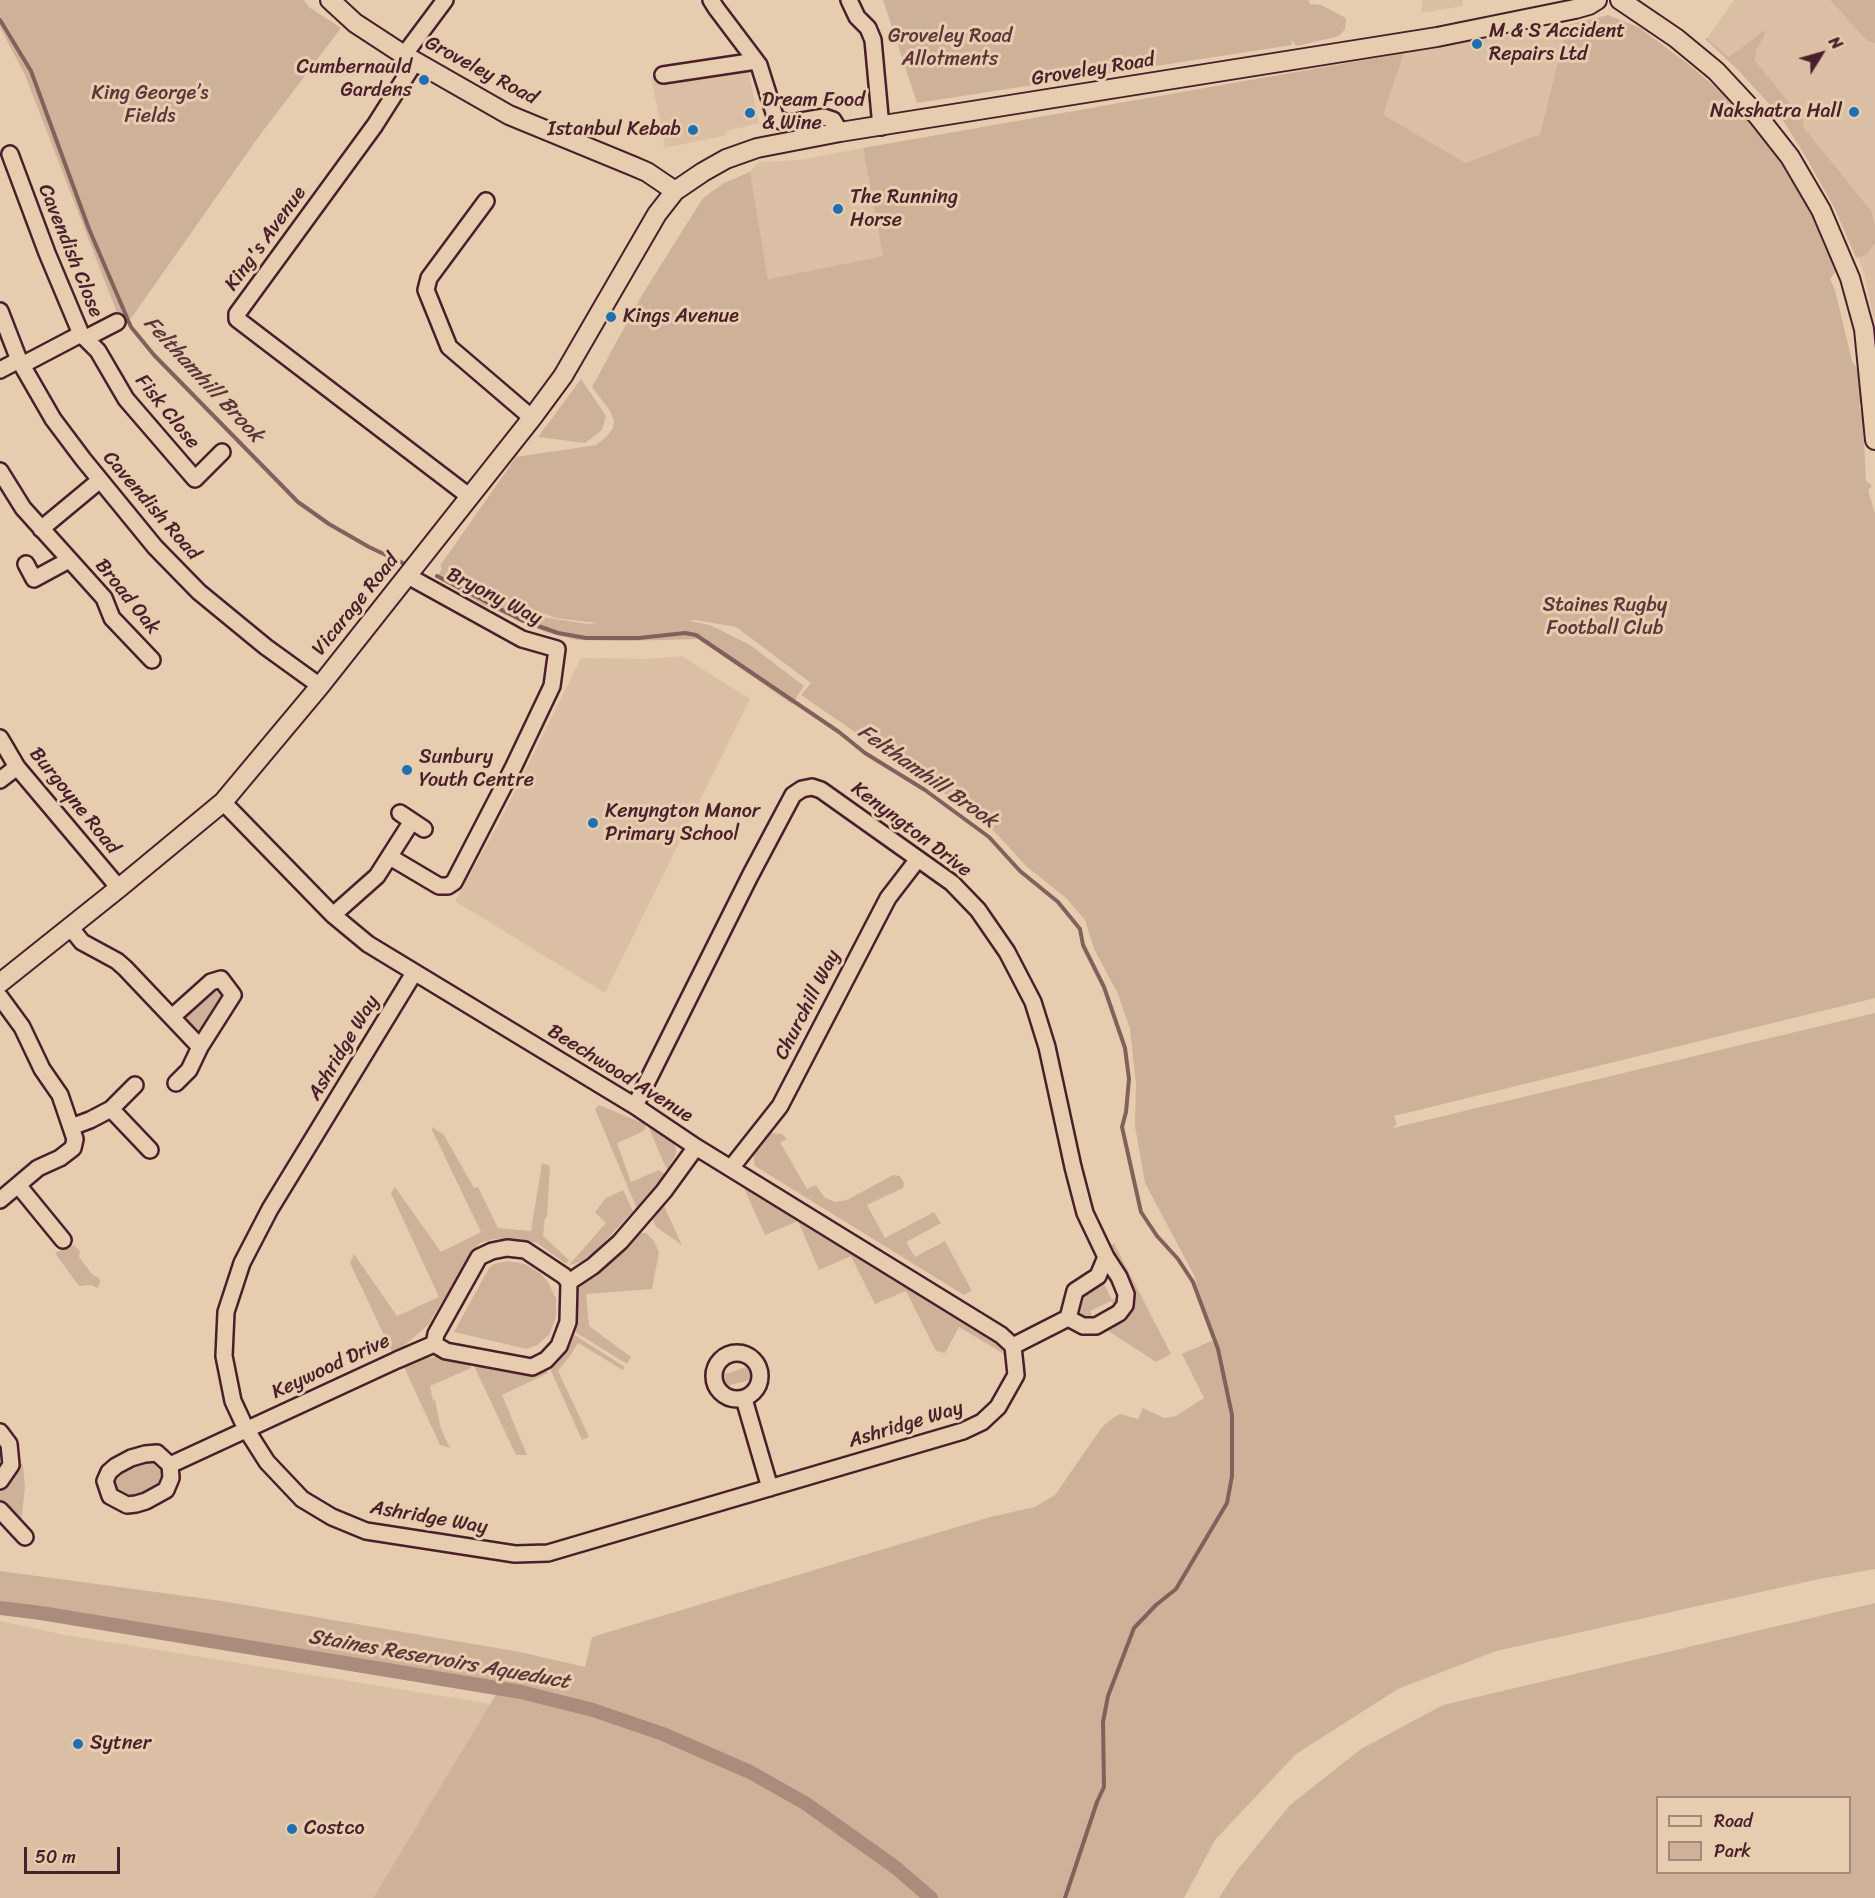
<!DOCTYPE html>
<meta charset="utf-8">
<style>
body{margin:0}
#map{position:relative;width:1875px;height:1898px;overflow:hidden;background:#e7cdaf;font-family:Sriracha,sans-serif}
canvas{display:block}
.legend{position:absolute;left:1656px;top:1796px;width:195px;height:78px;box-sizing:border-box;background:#e7cdaf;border:2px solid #a8877a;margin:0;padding:8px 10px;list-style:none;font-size:18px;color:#4a1f2b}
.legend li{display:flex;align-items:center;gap:12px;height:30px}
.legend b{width:30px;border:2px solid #a8877a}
.north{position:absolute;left:1791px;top:24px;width:60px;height:60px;-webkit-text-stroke:4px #e7cdaf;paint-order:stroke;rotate:53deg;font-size:16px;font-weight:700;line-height:24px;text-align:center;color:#4a1f2b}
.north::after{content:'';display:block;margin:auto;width:21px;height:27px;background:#4a1f2b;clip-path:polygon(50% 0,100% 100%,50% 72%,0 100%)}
.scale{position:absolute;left:24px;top:1847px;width:96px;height:27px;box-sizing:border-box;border:3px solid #4a1f2b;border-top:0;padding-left:8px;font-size:18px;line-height:21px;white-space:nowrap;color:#4a1f2b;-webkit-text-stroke:4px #e7cdaf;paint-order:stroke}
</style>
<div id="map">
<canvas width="1875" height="1898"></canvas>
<ul class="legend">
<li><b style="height:8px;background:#e7cdaf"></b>Road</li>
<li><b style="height:16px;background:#ceb199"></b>Park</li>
</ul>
<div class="north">N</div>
<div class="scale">50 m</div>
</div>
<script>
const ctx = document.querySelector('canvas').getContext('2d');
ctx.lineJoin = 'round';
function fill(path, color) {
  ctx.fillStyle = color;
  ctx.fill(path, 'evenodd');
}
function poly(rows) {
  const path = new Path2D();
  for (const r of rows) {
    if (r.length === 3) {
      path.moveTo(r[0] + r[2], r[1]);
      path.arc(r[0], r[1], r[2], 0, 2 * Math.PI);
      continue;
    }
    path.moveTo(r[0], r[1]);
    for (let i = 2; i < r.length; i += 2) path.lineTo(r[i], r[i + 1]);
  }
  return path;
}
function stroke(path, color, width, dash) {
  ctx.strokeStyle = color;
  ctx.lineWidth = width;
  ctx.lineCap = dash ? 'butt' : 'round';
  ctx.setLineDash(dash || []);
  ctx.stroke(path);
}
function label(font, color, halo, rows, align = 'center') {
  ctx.font = font + ' Sriracha,sans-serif';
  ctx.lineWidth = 6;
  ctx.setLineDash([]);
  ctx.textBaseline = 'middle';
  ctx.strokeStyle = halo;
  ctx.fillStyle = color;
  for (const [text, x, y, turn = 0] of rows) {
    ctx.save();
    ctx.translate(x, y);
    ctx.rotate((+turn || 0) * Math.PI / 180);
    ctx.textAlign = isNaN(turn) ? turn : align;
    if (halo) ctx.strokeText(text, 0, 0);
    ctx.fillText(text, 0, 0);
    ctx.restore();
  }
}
fill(poly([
 [1422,0,1462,0,1463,6,1421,13],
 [1734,0,1830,0,1867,41,1875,33,1875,325,1864,274,1851,237,1828,189,1782,114,1729,57,1707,38],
 [1567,25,1540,134,1466,163,1382,115,1404,53],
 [747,63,759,123,728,131,724,136,663,148,665,145,651,77],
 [863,148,883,256,768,279,750,172,759,162,799,160],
 [682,656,750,699,605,993,455,901,500,821,581,658,647,659],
 [0,1621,66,1635,491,1704,373,1898,0,1898]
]), '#dbbfa5');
fill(poly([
 [0,0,304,0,309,7,341,28,257,139,132,317,121,323,25,75,0,27],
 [883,0,1308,0,1310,4,1321,5,1346,18,1345,29,1339,36,1297,46,1291,40,1292,45,917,103],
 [1830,0,1875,0,1875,43,1867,41],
 [1608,15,1640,28,1692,67,1739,108,1778,157,1818,226,1837,270,1830,279,1835,290,1852,361,1863,378,1864,393,1859,405,1863,420,1866,480,1872,486,1868,490,1875,514,1875,998,1394,1116,1397,1124,1393,1128,1875,1013,1875,1569,1819,1579,1496,1651,1398,1689,1296,1754,1215,1840,1184,1898,373,1898,500,1688,41,1613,0,1608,0,1571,222,1601,520,1652,585,1667,592,1637,990,1517,1035,1507,1055,1495,1102,1427,1113,1418,1120,1414,1138,1419,1143,1408,1164,1418,1176,1416,1204,1398,1182,1354,1211,1341,1214,1343,1194,1275,1145,1183,1135,1126,1136,1084,1130,1029,1118,994,1094,949,1085,920,1066,898,1026,866,997,834,954,800,801,695,811,683,736,627,695,620,689,621,710,625,750,645,804,686,792,704,698,639,624,641,577,640,545,632,485,606,437,578,442,568,440,566,516,457,596,445,606,437,613,428,614,420,610,411,592,387,642,295,703,198,724,183,750,172,768,279,883,256,863,148,1404,53,1383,115,1466,163,1540,134,1567,25],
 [496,595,555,618,598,623,588,624,542,617,501,600],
 [1765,30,1764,36,1756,50,1755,61,1802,118,1804,128,1871,211,1875,226,1875,243,1867,254,1856,258,1835,209,1806,157,1780,116,1738,70,1705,39,1707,38,1729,57],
 [581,379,606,416,602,430,585,443,538,437],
 [217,988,220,988,225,994,204,1032,195,1033,185,1024,184,1018,187,1012,212,989],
 [599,1105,645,1124,646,1128,642,1132,617,1143,631,1182,659,1170,665,1174,637,1209,595,1109],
 [648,1126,673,1141,676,1148,676,1154,667,1170],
 [432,1127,444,1135,474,1188,478,1187,498,1228,531,1231,542,1163,550,1166,547,1217,545,1218,543,1236,569,1260,566,1264,537,1243,520,1239,494,1239,480,1243,473,1250,428,1325,405,1345,392,1352,350,1263,354,1254,397,1316,439,1297,391,1193,395,1187,441,1252,481,1232,432,1130],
 [772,1133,782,1134,787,1139,780,1142,807,1189,816,1185,824,1197,835,1202,847,1200,893,1175,900,1176,904,1183,903,1188,867,1205,885,1238,934,1212,941,1223,906,1242,915,1257,945,1241,972,1291,964,1295,755,1166,753,1152,763,1137],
 [743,1186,794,1215,936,1306,939,1303,1003,1343,1007,1353,1004,1354,959,1327,945,1353,936,1351,906,1291,875,1304,851,1256,819,1270,798,1221,765,1235],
 [623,1190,633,1211,596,1251,580,1262,569,1265,606,1223,595,1212,606,1198],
 [663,1204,682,1245,656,1227,653,1220],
 [638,1233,646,1233,654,1241,659,1252,652,1289,586,1294,589,1326,631,1357,627,1364,575,1332,578,1318,578,1287,610,1260],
 [1114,1243,1171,1354,1156,1362,1101,1326,1127,1313,1109,1248],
 [74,1245,80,1251,79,1257,92,1274,100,1279,99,1286,97,1288,91,1285,79,1286,55,1253],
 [507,1261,525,1264,540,1273,548,1282,556,1299,556,1317,549,1335,537,1345,527,1349,454,1332,489,1268,494,1264],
 [1107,1270,1111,1276,1103,1282,1112,1300,1122,1295,1117,1309,1111,1301,1090,1311,1094,1322,1082,1319,1079,1313,1081,1295],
 [573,1334,625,1367,623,1370,578,1343,570,1356,558,1371,589,1437,582,1440,549,1366,566,1348],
 [444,1356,469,1361,471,1368,430,1386,433,1401,435,1400,441,1429,450,1448,440,1445,403,1365,428,1358],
 [746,1362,753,1365,757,1377,755,1382,752,1385,751,1380,730,1385,731,1392,725,1389,720,1380,720,1374,723,1368,726,1374,746,1367],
 [473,1364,544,1367,548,1373,502,1395,527,1455,516,1455],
 [147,1460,156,1462,161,1467,163,1475,160,1482,153,1490,137,1497,128,1497,120,1494,114,1488,113,1482,120,1470],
 [20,1463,23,1465,25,1487,21,1523,0,1501,0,1493],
 [1875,1603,1875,1898,1219,1898,1235,1873,1290,1805,1361,1749,1443,1705],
 [1658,1798,1850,1798,1850,1872,1658,1872]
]), '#ceb199');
stroke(poly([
 [0,20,31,71,89,229,131,327,154,355,298,502,329,524,369,547,405,564],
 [437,576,521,620,558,633,586,638,639,638,685,633,696,635,839,732,865,753,925,790,989,837,1020,871,1058,902,1080,929,1083,945,1104,987,1125,1048,1129,1079,1126,1112,1122,1127,1141,1212,1157,1236,1178,1259,1193,1282,1218,1349,1232,1415,1232,1476,1227,1503,1176,1589,1156,1605,1134,1628,1108,1696,1103,1722,1104,1787,1097,1802,1065,1898]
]), '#84605c', 4);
stroke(poly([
 [0,1608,41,1613,521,1692,593,1710,663,1734,750,1772,805,1803,895,1867,931,1898]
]), '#ab8b7c', 14);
const minor = poly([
 [711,0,716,8,759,65,775,116,778,120,789,123,824,117,833,120,840,132],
 [849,0,857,17,868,28,873,40,881,127],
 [404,55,445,0],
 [415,62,375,125,237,314,237,319,470,497],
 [663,75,756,61],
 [10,154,47,253,81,334,98,351,126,399,195,479,222,452],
 [486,201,429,278,426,290,449,347,532,418],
 [0,311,19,360,53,419,83,459,155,547,199,592,266,647,320,686],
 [86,338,117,322],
 [22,365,81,334],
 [0,370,19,360],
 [0,471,23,508,104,598,112,618,152,660],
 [41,529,100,480],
 [26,564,34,579,69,560],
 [0,738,17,767,119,888],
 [0,780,17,767],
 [223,802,333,915,368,944,635,1106,696,1147,1001,1335,1013,1346,1016,1375,998,1407,982,1422,963,1431,548,1553,515,1554,366,1531,332,1517,302,1499,267,1462,246,1429,233,1401,224,1356,226,1312,242,1263,270,1209,414,973],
 [400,813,424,829],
 [390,857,439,886,448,886,454,882,513,768,552,686,557,649,522,639,408,576],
 [333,915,377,876,412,821],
 [70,927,82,942,117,961,125,968,200,1047],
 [0,997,22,1027,42,1069,60,1095,75,1139,73,1148,60,1158,38,1168,0,1200],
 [172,1017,211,982,221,979,233,995,200,1047,189,1070,176,1083],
 [635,1106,750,876,793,795,802,789,812,787,821,790,952,883,978,910,1007,952,1033,1002,1047,1047,1073,1167,1085,1213,1106,1257,1098,1276,1075,1291,1068,1318,1013,1346],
 [111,1109,150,1150],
 [71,1127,90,1120,111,1109,135,1085],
 [731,1168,780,1106,888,898,918,859],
 [18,1185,63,1240],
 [1068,1318,1083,1326,1096,1326,1119,1313,1125,1305,1126,1294,1119,1277,1106,1257],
 [434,1344,446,1351,532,1367,546,1360,559,1346,568,1322,569,1282,593,1266,620,1242,664,1191,696,1147],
 [737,1376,23],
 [744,1399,770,1488],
 [0,1432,9,1444,11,1465,0,1481],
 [157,1453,170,1465,171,1478,166,1490,146,1501,136,1504,127,1505,110,1496,105,1481,109,1472,116,1466,131,1458,145,1454,157,1453],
 [170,1465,397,1360,434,1344,436,1334,479,1257,492,1251,507,1248,525,1250,564,1276,569,1282],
 [0,1510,25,1537]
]);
const tertiary = poly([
 [330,0,355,23,404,55,509,115,633,166,647,172,675,191],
 [1620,0,1676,38,1716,71,1757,115,1790,157,1821,210,1850,278,1864,329,1875,440],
 [0,983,119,888,223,802,320,686,532,418,563,376,657,214,675,191,703,172,726,159,757,148,840,132,1437,37,1575,9,1589,5,1597,0]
]);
stroke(minor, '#4a1f2b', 20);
stroke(tertiary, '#4a1f2b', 22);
stroke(minor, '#e7cdaf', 15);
stroke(tertiary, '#e7cdaf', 18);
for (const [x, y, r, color] of [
 [1477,44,6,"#1f6fb2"],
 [424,80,6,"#1f6fb2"],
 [1854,112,6,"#1f6fb2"],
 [750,113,6,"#1f6fb2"],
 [693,130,6,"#1f6fb2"],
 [838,209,6,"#1f6fb2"],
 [611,317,6,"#1f6fb2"],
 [407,770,6,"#1f6fb2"],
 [593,823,6,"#1f6fb2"],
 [78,1744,6,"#1f6fb2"],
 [292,1829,6,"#1f6fb2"]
]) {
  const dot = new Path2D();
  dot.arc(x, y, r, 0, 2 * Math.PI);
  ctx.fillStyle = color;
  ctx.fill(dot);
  stroke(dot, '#e7cdaf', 2);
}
label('20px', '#4a1f2b', '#e7cdaf', [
 ["M & S Accident",1489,32],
 ["Repairs Ltd",1489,55],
 ["Cumbernauld",412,68,"right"],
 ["Gardens",412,91,"right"],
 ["Dream Food",762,101],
 ["& Wine",762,124],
 ["Nakshatra Hall",1842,112,"right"],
 ["Istanbul Kebab",681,130,"right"],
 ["The Running",850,198],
 ["Horse",850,221],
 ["Kings Avenue",623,317],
 ["Sunbury",419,758],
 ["Youth Centre",419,781],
 ["Kenyngton Manor",605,812],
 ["Primary School",605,835],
 ["Sytner",90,1744],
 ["Costco",304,1829]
], 'left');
label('20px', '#5e353c', '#e7cdaf', [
 ["Groveley Road",950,37],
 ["Allotments",950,60],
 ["King George’s",150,94],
 ["Fields",150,117],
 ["Staines Rugby",1605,606],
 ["Football Club",1605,629]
]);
label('20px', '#4a1f2b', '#e7cdaf', [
 ["Groveley Road",1093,70,-9],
 ["Groveley Road",481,71,28],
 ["King's Avenue",266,239,-54],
 ["Cavendish Close",70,251,68],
 ["Fisk Close",167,412,51],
 ["Cavendish Road",151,506,49],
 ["Broad Oak",127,597,51],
 ["Bryony Way",494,597,27],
 ["Vicarage Road",356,605,-51],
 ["Burgoyne Road",74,801,51],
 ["Kenyngton Drive",911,830,37],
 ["Churchill Way",808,1005,-63],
 ["Ashridge Way",344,1048,-59],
 ["Beechwood Avenue",620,1074,32],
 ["Keywood Drive",331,1367,-25],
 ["Ashridge Way",906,1425,-17],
 ["Ashridge Way",429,1518,10]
]);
label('italic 21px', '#5d353b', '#e7cdaf', [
 ["Felthamhill Brook",203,380,47],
 ["Felthamhill Brook",927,777,35],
 ["Staines Reservoirs Aqueduct",439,1660,10]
]);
</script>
